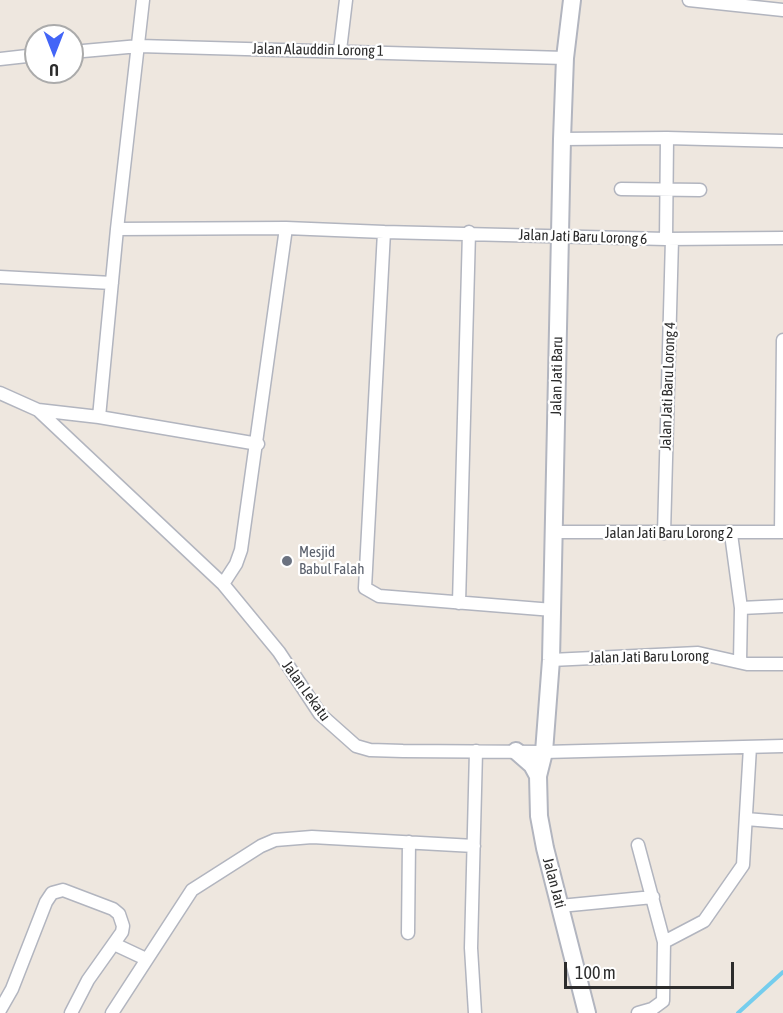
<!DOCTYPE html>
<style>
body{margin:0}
#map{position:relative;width:783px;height:1013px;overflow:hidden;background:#eee7df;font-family:"Asap Condensed",sans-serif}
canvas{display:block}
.north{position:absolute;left:24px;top:24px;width:60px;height:60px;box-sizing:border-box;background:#fff;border:2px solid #ababab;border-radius:50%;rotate:180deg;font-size:16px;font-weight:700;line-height:24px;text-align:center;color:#2c2c2c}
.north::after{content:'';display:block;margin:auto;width:21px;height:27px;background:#4365f7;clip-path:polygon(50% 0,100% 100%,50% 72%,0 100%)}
.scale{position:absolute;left:564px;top:962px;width:170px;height:27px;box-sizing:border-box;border:3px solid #2c2c2c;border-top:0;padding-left:8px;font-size:18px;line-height:21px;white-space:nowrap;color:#2c2c2c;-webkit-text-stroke:4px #fff;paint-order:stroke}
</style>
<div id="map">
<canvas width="783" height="1013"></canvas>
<div class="north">U</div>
<div class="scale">100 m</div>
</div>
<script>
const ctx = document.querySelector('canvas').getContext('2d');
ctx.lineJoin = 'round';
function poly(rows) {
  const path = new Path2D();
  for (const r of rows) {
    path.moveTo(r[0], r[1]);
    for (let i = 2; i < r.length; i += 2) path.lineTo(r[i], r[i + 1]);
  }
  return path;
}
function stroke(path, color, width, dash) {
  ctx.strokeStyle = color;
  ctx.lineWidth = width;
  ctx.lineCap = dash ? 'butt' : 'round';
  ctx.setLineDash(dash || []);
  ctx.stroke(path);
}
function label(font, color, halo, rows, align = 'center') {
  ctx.font = font + ' "Asap Condensed",sans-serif';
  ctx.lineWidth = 4.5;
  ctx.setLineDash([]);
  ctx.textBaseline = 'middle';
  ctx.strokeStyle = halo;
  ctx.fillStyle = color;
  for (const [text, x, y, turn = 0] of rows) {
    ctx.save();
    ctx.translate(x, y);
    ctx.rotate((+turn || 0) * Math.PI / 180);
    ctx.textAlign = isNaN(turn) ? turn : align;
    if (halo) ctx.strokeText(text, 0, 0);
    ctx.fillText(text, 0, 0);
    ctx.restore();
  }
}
stroke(poly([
 [738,1013,783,972]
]), '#75cded', 4);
const street = poly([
 [143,0,117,229,286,228,241,550,236,564,223,584],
 [689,0,783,10],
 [340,50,346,0],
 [72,52,139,46,565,58],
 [0,59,36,55],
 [562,139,667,138,783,141],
 [621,189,700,190],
 [286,228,384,232,365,588,379,596,553,610],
 [384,232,666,239,783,238],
 [666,239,667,138],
 [0,277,112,283],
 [0,393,38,410,223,584,279,652,320,714,356,746,370,750,403,751,544,752,783,746],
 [38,410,99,417,258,444],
 [99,417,117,229],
 [554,532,783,532],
 [781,532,783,340],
 [664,533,672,239],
 [731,534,741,608,783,606],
 [459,603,469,232],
 [551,660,698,653,747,664,783,664],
 [740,662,741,608],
 [746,819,783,822],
 [638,845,664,942],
 [560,906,653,897],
 [408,933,409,842],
 [114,944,146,959],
 [0,1010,12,989,46,902,52,893,63,890,113,909,119,914,123,926,122,932,88,980,71,1013],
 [112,1013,192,890,261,846,275,840,312,837,474,846],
 [475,1013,471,948,476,751],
 [638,1013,652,1009,663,1001,664,942,704,921,743,865,750,747]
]);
const secondary = poly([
 [572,0,565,58,562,139,551,660,544,752,538,776,539,816,545,848,587,1013],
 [516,751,532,765,538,776]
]);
stroke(street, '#b2b5bf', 15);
stroke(secondary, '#b2b5bf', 20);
stroke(street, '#fff', 12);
stroke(secondary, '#fff', 16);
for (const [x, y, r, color] of [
 [287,561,6,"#6b7280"]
]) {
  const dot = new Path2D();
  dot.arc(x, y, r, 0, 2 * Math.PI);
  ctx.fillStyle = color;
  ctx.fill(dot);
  stroke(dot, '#fff', 2);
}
label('15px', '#2c2c2c', '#fff', [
 ["Jalan Alauddin Lorong 1",318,50,1],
 ["Jalan Jati Baru Lorong 6",583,237,2],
 ["Jalan Jati Baru",557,376,-89],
 ["Jalan Jati Baru Lorong 4",668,386,-88],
 ["Jalan Jati Baru Lorong 2",669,533],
 ["Jalan Jati Baru Lorong",649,657,-1],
 ["Jalan Lekatu",306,691,54],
 ["Jalan Jati",554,883,75]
]);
label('15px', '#5b616d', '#fff', [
 ["Mesjid",299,552],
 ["Babul Falah",299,569]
], 'left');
</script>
